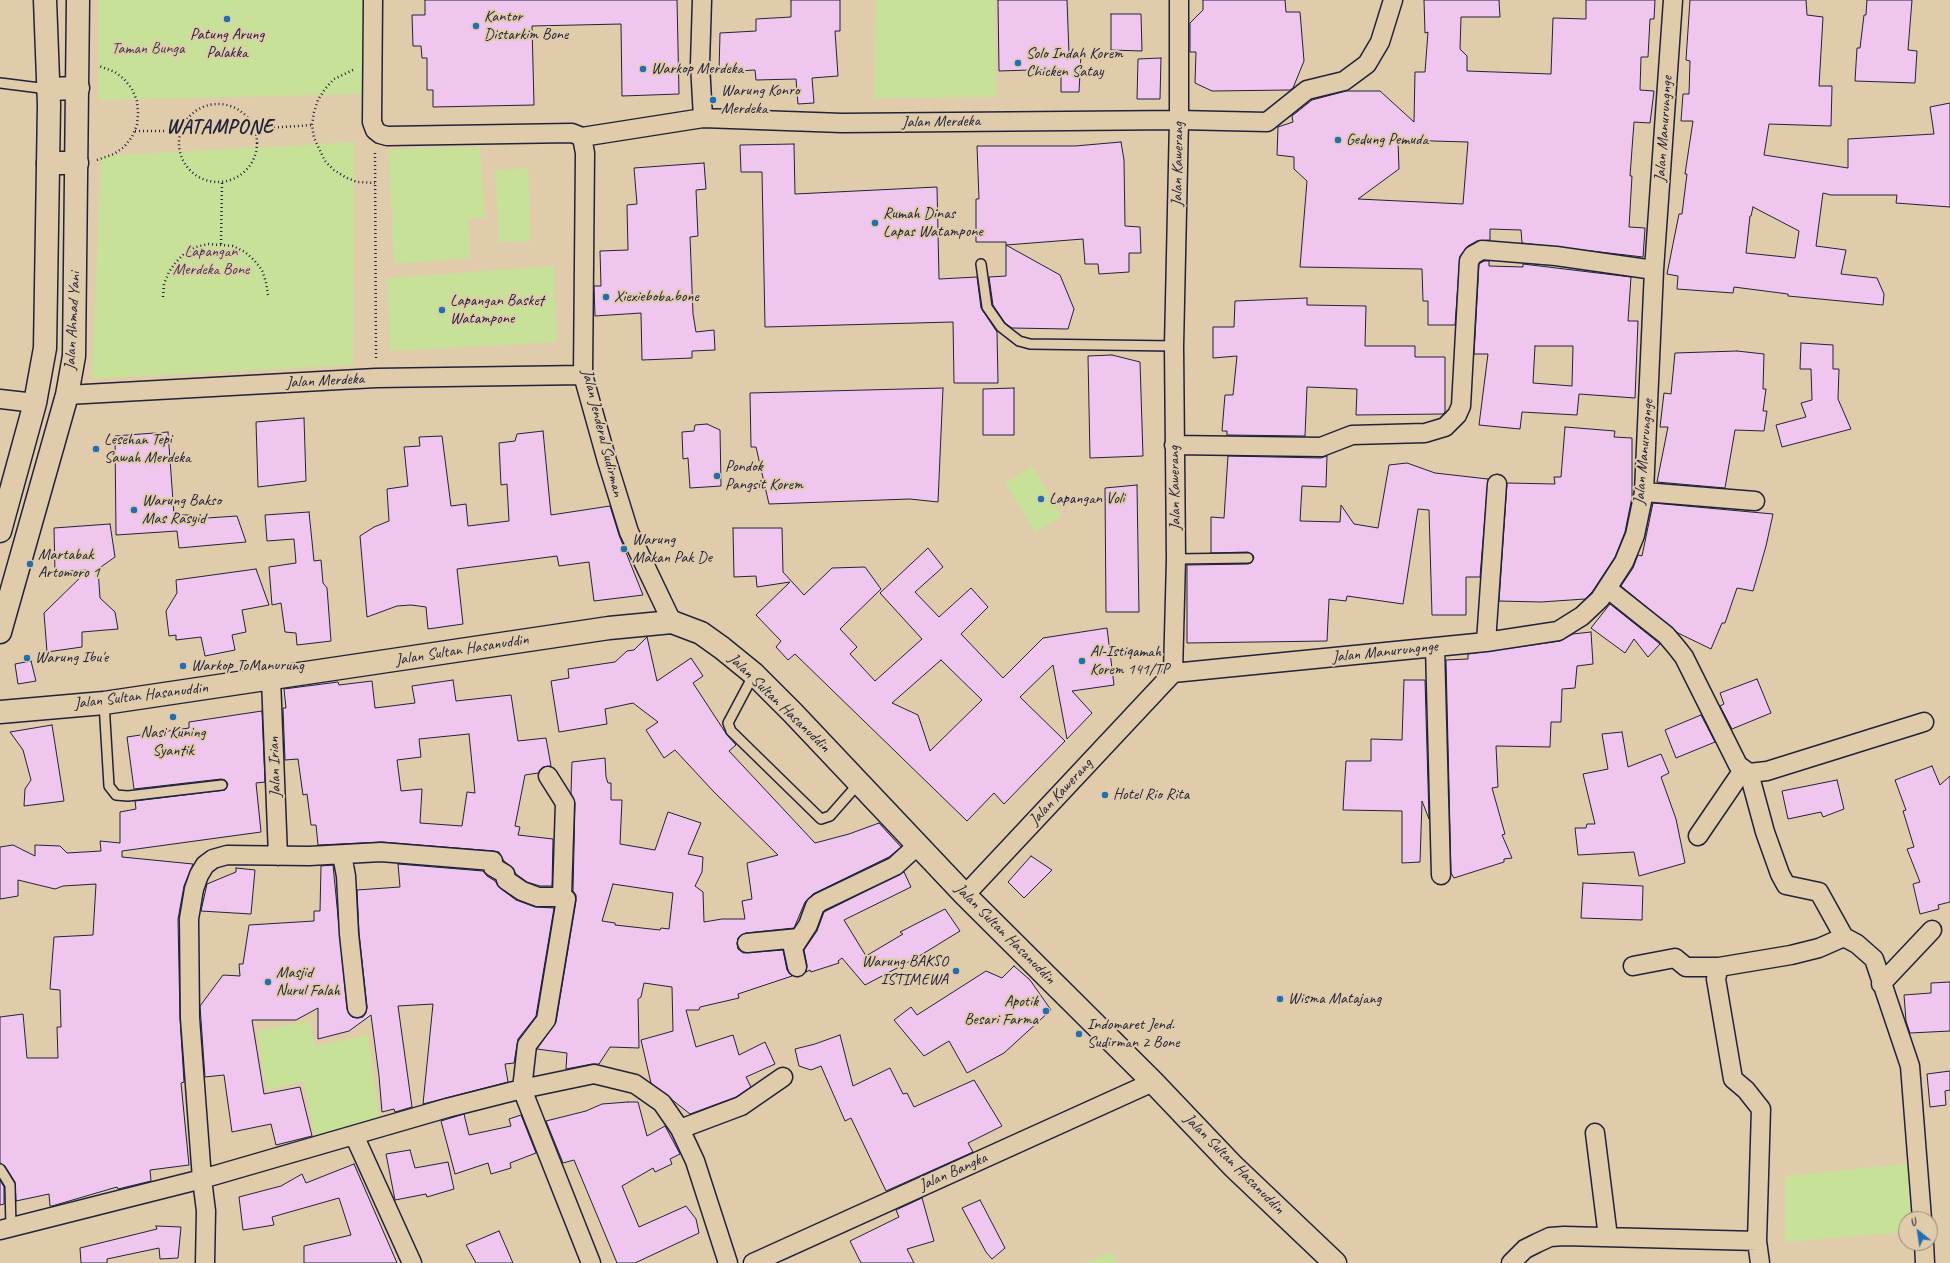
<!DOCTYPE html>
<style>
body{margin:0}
#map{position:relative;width:1950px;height:1263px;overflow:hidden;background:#e0cbaa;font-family:Caveat,sans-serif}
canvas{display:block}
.north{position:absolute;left:1898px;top:1211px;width:40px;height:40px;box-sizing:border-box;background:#e0cbaa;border:1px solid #94877e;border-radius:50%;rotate:330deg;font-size:11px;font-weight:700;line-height:16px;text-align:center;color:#22223b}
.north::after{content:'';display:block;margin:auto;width:14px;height:18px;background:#1f6fb2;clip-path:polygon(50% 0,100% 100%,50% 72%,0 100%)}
</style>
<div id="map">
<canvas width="1950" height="1263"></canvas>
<div class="north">U</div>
</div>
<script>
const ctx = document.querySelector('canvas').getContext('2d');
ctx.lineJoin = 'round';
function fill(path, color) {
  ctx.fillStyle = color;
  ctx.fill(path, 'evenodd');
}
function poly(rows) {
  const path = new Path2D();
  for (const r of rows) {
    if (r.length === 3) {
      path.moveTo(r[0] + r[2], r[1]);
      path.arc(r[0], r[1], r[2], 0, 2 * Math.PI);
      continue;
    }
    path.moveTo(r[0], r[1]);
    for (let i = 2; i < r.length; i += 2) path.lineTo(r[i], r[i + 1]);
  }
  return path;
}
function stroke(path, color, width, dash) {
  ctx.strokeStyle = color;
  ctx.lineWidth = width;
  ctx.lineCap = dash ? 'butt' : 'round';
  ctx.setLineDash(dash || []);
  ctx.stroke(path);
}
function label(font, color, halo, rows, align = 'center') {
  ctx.font = font + ' Caveat,sans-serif';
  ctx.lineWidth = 4;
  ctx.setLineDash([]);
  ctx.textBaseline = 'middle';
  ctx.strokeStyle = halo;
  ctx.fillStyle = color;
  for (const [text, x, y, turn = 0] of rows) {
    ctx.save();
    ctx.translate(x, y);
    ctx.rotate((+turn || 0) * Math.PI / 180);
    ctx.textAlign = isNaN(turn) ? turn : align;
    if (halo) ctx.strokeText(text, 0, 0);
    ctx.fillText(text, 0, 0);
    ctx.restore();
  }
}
fill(poly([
 [98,0,363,0,365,94,98,100],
 [876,0,995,0,996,97,874,98],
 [355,142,353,365,92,379,101,156],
 [437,147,480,147,485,218,468,219,470,258,394,264,388,150],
 [528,168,531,241,499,242,495,170],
 [554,266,557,342,390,351,387,278],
 [1032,466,1062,516,1035,532,1005,483],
 [310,1021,315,1046,368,1035,380,1123,316,1141,303,1082,266,1090,257,1031],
 [1913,1163,1915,1219,1906,1219,1906,1232,1785,1242,1785,1176],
 [1112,1252,1117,1263,1085,1263]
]), '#c7e198');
const building = poly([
 [425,0,677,0,679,94,622,96,621,24,532,26,534,105,433,107,433,90,427,90,427,58,422,58,421,46,413,46,412,15,425,15,425,0],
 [791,0,840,0,840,31,835,31,838,76,812,78,814,103,798,104,796,79,756,80,755,70,719,72,720,33,756,31,756,19,791,17,791,0],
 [998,0,1067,0,1069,54,1081,54,1079,92,1061,92,1061,69,999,71,998,0],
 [1203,0,1285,0,1286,12,1300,12,1304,61,1293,88,1290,90,1212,91,1195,83,1196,52,1190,52,1190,23,1203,10,1203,0],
 [1424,0,1499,0,1500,17,1461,17,1460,49,1467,56,1467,71,1551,74,1553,18,1586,19,1586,0,1655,0,1654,19,1650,19,1648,57,1641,57,1640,90,1654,91,1650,123,1634,122,1630,176,1632,176,1629,227,1645,228,1643,257,1522,243,1521,230,1490,229,1490,240,1477,241,1468,246,1460,256,1455,325,1428,325,1428,301,1423,301,1422,269,1300,267,1307,181,1294,169,1294,157,1277,155,1278,127,1293,122,1292,116,1312,100,1346,91,1380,91,1414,122,1415,72,1425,72,1428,32,1425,33,1424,0],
 [1398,140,1468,142,1463,204,1358,199,1399,169,1398,140],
 [1690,0,1806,0,1807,15,1823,17,1819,86,1832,86,1831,126,1769,124,1764,155,1848,168,1848,139,1934,134,1930,107,1950,103,1950,207,1896,203,1897,195,1831,195,1823,193,1816,246,1846,250,1841,274,1877,278,1884,294,1883,305,1788,296,1788,294,1734,287,1733,293,1677,289,1678,276,1667,274,1679,214,1682,214,1687,174,1685,174,1693,121,1681,121,1683,94,1689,94,1690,61,1686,60,1690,0],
 [1753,207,1799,231,1795,258,1746,253,1750,216,1751,216,1753,207],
 [1867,0,1912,0,1908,50,1917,51,1915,83,1855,81,1857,48,1860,48,1864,15,1866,15,1867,0],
 [1111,14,1141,14,1142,51,1111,50,1111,14],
 [1161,58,1160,99,1137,99,1138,59,1161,58],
 [1121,142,1124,160,1125,226,1140,227,1141,253,1129,253,1129,272,1099,274,1098,264,1085,264,1083,239,1006,245,1060,275,1074,309,1068,329,1012,328,1005,323,993,305,989,277,1006,276,1006,242,976,242,976,199,979,199,977,146,1075,146,1121,142],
 [794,144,795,194,937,187,939,279,977,277,981,308,997,332,998,383,954,383,953,322,765,327,762,172,741,172,740,145,794,144],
 [704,163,706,189,696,190,698,236,690,237,693,314,696,332,714,330,715,350,692,351,692,358,642,360,641,313,595,316,594,286,601,286,600,251,628,250,627,205,637,204,634,168,704,163],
 [1484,261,1489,261,1489,266,1523,267,1523,264,1631,277,1628,321,1638,321,1635,398,1579,394,1577,415,1522,412,1520,429,1479,425,1488,354,1474,354,1479,264,1484,261],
 [1535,346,1573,346,1572,386,1533,383,1535,346],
 [1307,298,1307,305,1366,306,1365,346,1415,346,1415,357,1445,357,1445,412,1443,414,1356,415,1357,389,1307,387,1305,436,1227,435,1227,431,1222,431,1225,395,1233,395,1237,356,1213,358,1213,327,1234,327,1235,301,1307,298],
 [1801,343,1833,345,1833,369,1839,369,1838,399,1851,429,1782,447,1776,425,1806,417,1801,403,1812,400,1811,369,1800,369,1801,343],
 [1737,351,1764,354,1763,389,1766,389,1763,411,1767,411,1764,431,1735,430,1725,488,1657,482,1668,427,1660,427,1664,393,1671,394,1675,353,1737,351],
 [1112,355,1140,362,1143,456,1090,458,1088,356,1112,355],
 [943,388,938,502,910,499,769,504,756,447,751,447,750,393,943,388],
 [1014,388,1014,435,983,435,983,389,1014,388],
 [304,418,306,481,258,487,256,422,304,418],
 [707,424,720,430,721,486,690,488,688,458,683,459,682,432,694,431,695,425,707,424],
 [1565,427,1615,431,1614,437,1632,438,1632,497,1625,532,1615,557,1592,592,1585,599,1541,602,1499,601,1507,483,1555,484,1554,477,1561,477,1565,427],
 [543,431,551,515,610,506,619,535,643,595,594,601,589,562,559,566,557,556,457,569,463,624,428,629,426,607,411,605,397,606,367,617,360,536,374,527,389,521,387,489,408,486,404,447,420,446,419,437,442,436,451,506,466,504,468,526,509,521,507,484,501,485,499,443,515,441,517,434,543,431],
 [168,432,174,515,192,515,192,519,237,516,246,542,179,548,177,531,116,535,115,436,168,432],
 [1228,456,1321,458,1327,456,1326,487,1302,486,1300,521,1340,522,1341,505,1354,524,1378,528,1389,465,1407,463,1435,473,1488,479,1480,577,1466,577,1466,615,1432,615,1429,510,1418,509,1403,604,1347,596,1346,601,1329,599,1327,641,1187,643,1187,565,1248,564,1251,563,1254,558,1253,555,1248,552,1211,553,1211,517,1224,518,1228,456],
 [1137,485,1139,612,1106,612,1105,488,1137,485],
 [1653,503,1773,514,1766,546,1753,591,1737,588,1725,623,1722,623,1711,649,1678,633,1621,586,1633,568,1638,555,1642,556,1653,503],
 [309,512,314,561,321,560,323,583,327,588,331,641,297,645,296,633,285,632,281,603,272,605,269,567,296,563,294,539,267,541,265,515,309,512],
 [110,524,115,557,98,569,100,598,115,612,118,629,82,632,82,647,47,652,44,613,88,570,55,572,54,528,110,524],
 [733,528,782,528,783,572,804,595,832,568,865,567,881,589,840,629,857,647,850,654,875,681,922,639,880,593,928,548,943,567,915,592,939,617,971,588,988,607,961,634,1003,678,1043,638,1107,628,1114,685,1072,691,1092,713,1067,739,1053,665,1020,697,1065,741,1004,804,994,793,967,821,795,654,788,660,776,647,781,641,756,615,790,582,757,587,756,576,734,577,733,528],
 [941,660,982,700,930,751,918,715,892,703,941,660],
 [256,569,269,605,242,610,246,632,232,635,235,650,205,656,201,637,176,640,176,635,169,636,166,611,177,593,176,580,256,569],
 [1610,604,1660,644,1648,657,1634,639,1625,653,1591,628,1610,604],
 [1591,632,1593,664,1577,666,1575,688,1562,689,1561,722,1551,722,1550,747,1496,746,1498,787,1492,788,1505,834,1502,835,1512,858,1504,859,1504,862,1454,878,1451,873,1446,660,1468,659,1468,654,1560,641,1573,634,1591,632],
 [647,637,657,681,691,658,703,676,693,683,727,735,736,745,729,751,815,843,849,834,879,823,901,847,889,857,813,894,805,902,794,928,746,933,738,938,737,944,738,949,743,953,783,950,787,970,792,976,738,994,739,998,700,1007,699,1010,686,1010,696,1047,733,1035,739,1055,765,1042,775,1064,746,1077,751,1087,736,1097,690,1114,651,1083,641,1040,673,1031,672,987,644,983,641,997,638,999,639,1048,610,1047,599,1064,592,1064,566,1069,567,1053,537,1049,556,1022,576,901,576,895,573,891,575,803,571,793,572,762,605,758,606,777,608,783,611,783,611,800,622,800,620,844,655,850,668,812,701,823,688,854,703,857,702,872,695,886,703,892,704,922,722,919,745,919,742,901,752,899,747,863,778,855,714,792,675,750,664,758,646,730,658,722,633,703,605,709,607,724,559,732,551,681,569,678,568,669,615,662,627,651,634,650,647,637],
 [613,884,673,893,669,929,661,928,660,930,615,925,615,923,602,921,613,884],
 [31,661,36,681,18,684,15,664,31,661],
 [1757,679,1771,713,1732,729,1720,706,1724,704,1720,693,1757,679],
 [453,680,456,701,511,695,518,741,546,738,551,766,543,767,538,773,525,775,515,826,520,827,518,835,553,839,552,886,540,886,527,882,516,874,513,868,504,861,499,852,494,851,382,842,318,845,316,825,311,825,307,794,303,795,298,759,285,760,283,708,286,708,284,689,338,682,339,685,372,681,375,708,415,703,412,686,453,680],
 [469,734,475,793,467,792,462,826,420,823,422,789,401,791,397,760,421,757,419,739,469,734],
 [1404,680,1425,680,1429,819,1422,801,1420,862,1402,863,1402,811,1343,810,1346,761,1371,761,1371,739,1402,740,1404,680],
 [262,711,265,782,256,783,261,832,122,851,122,857,193,864,184,886,178,919,180,1018,184,1082,181,1083,189,1165,150,1170,151,1181,118,1189,117,1187,52,1206,50,1206,49,1194,16,1201,15,1182,5,1166,0,1163,0,1017,23,1014,27,1058,58,1058,57,1027,61,1027,60,990,50,989,54,937,93,935,96,884,63,886,55,889,18,880,18,896,0,899,0,847,13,845,35,856,35,845,60,846,67,853,101,851,100,841,120,843,120,812,136,809,135,801,225,790,228,784,225,780,221,779,134,789,127,737,189,728,189,722,262,711],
 [1701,715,1715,742,1676,758,1665,730,1701,715],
 [52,725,64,801,24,806,25,789,31,780,23,750,10,732,52,725],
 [1622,732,1628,767,1661,754,1669,773,1661,777,1676,819,1685,863,1639,876,1634,852,1578,855,1575,828,1586,828,1587,824,1595,824,1583,774,1608,769,1602,734,1622,732],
 [1932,766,1940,785,1950,776,1950,902,1938,905,1939,909,1920,914,1913,884,1920,882,1907,849,1914,847,1903,811,1906,810,1895,780,1932,766],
 [1837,780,1844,809,1823,817,1821,812,1788,819,1782,791,1837,780],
 [1031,856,1052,870,1024,898,1008,882,1031,856],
 [398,864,483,871,487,876,495,881,500,888,516,900,535,907,554,908,536,1016,518,1039,514,1063,505,1064,508,1082,423,1104,433,1004,398,1006,412,1107,395,1112,394,1109,382,1112,379,1076,371,1015,349,1031,318,1039,318,1008,296,1020,252,1020,264,1094,300,1087,312,1136,276,1145,271,1124,232,1132,224,1075,205,1077,200,1006,223,975,240,976,239,964,243,964,249,925,314,921,314,911,320,911,321,866,333,865,347,1009,352,1017,358,1018,363,1017,366,1013,367,1007,359,933,357,890,400,887,398,864],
 [236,868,255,870,251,914,201,911,207,884,236,872,236,868],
 [904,872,911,887,844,920,866,956,903,934,900,932,945,909,960,931,916,958,865,985,842,958,838,961,839,963,811,972,810,970,806,972,807,965,804,950,817,931,824,912,904,872],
 [1583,883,1643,886,1642,920,1581,918,1583,883],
 [1014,966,1030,980,1051,1010,1004,1053,967,1073,949,1041,924,1056,894,1020,911,1007,917,1015,986,971,1002,978,1014,966],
 [1950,982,1950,1031,1910,1033,1906,1021,1904,995,1931,993,1931,983,1950,982],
 [840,1035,853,1086,890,1068,903,1094,907,1093,914,1107,974,1080,1002,1126,968,1143,973,1152,886,1191,851,1118,845,1121,821,1066,811,1070,799,1066,795,1049,815,1044,840,1035],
 [1950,1071,1950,1090,1945,1091,1946,1105,1930,1107,1927,1074,1950,1071],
 [628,1102,638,1102,647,1136,665,1126,680,1154,670,1159,672,1164,655,1172,653,1168,622,1186,639,1227,686,1206,696,1219,699,1233,635,1263,617,1263,574,1160,563,1163,546,1121,586,1111,602,1104,628,1102],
 [464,1114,469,1135,511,1126,509,1119,521,1115,536,1153,510,1163,511,1168,491,1174,488,1163,455,1174,441,1121,464,1114],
 [410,1150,415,1168,448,1162,454,1189,427,1197,426,1194,395,1200,386,1154,410,1150],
 [354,1164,397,1263,304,1263,304,1246,351,1235,339,1198,272,1217,274,1225,243,1230,239,1197,281,1186,302,1174,306,1183,354,1164],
 [0,1180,4,1187,4,1204,0,1205,0,1180],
 [922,1198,934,1241,907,1249,914,1263,861,1263,850,1241,899,1217,896,1210,922,1198],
 [980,1200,1005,1248,992,1259,986,1252,962,1208,980,1200],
 [156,1226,181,1227,178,1258,160,1259,159,1248,107,1259,107,1263,81,1263,80,1248,157,1229,156,1226],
 [499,1231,513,1263,476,1263,466,1245,499,1231]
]);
fill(building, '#eec6ee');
stroke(building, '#22223b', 1);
const service = poly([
 [0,83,48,89],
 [981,264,987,307,1001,327,1019,341,1030,344,1174,346],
 [1176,559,1248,558],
 [754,674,728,723,731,731,821,819,830,816,859,783],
 [104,703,109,786,116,795,128,796,222,785],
 [0,1169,10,1185,11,1228]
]);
const minor = poly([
 [373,0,372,122,375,130,380,134,387,136,572,133,582,137],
 [702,0,700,64,703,118],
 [582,137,703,118,842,123,1179,120,1267,122,1307,90,1344,81,1367,64,1380,42,1393,0],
 [582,137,585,153,583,375,607,461,629,532,672,622],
 [67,395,376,378,583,375],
 [0,399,35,403],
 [1174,445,1321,447,1352,435,1425,433,1445,427,1457,415,1461,406,1469,261,1473,255,1482,250,1556,256,1654,270],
 [1644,492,1755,501],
 [1608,589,1666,635,1677,648,1684,657,1738,765,1749,773,1767,771,1924,722],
 [1486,642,1497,484],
 [1435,647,1441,875],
 [1173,673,1486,642,1558,631,1582,616,1600,599,1624,562,1635,535,1644,492,1654,270,1673,0],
 [271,679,278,856],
 [1749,773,1765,832,1780,874,1786,885,1819,892,1844,937,1857,944,1874,959,1910,1066,1922,1219],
 [548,776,565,803,562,897],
 [1698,836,1743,770],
 [342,855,346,876,349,934,357,1008],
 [965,895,1173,673,1176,559,1174,346,1179,120,1179,0],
 [747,943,799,938],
 [1633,966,1675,958,1686,967,1719,967],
 [797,967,793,948,808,925,815,906,820,902,895,866,918,845],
 [1881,984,1932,930],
 [680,1129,741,1106,783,1077],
 [1595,1133,1608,1237],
 [354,1135,412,1263],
 [0,1230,202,1179,447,1108,522,1089,594,1074,635,1084,662,1103,680,1129,695,1161,728,1263],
 [1757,1241,1761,1109,1746,1090,1733,1079,1716,979,1719,967,1791,955,1819,948,1844,937],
 [1924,1243,1925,1263],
 [205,1263,206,1211,202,1179,190,1018,189,919,194,889,199,875,205,865,213,859,227,855,309,856,381,852,493,861,493,867,505,874,506,880,522,891,538,897,562,897,566,899,546,1020,527,1045,522,1089,591,1263],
 [753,1263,1153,1082],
 [1511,1263,1525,1249,1537,1243,1550,1237,1564,1236,1757,1241,1760,1263]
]);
const secondary = poly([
 [0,531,35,403,45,348,49,105,45,0],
 [0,632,67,395,74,356,78,0],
 [0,712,104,703,609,628,672,622,701,633,722,648,754,674,793,713,965,895,1153,1082,1233,1166,1335,1263]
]);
const primary = poly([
 [48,89,78,88],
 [48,163,77,163]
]);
stroke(service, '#22223b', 12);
stroke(minor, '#22223b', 21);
stroke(secondary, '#22223b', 25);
stroke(primary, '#22223b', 25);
stroke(poly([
 [353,70,334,79,325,89,318,100,314,112,312,125,314,138,325,161,334,170,345,177,357,182,375,183],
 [218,143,39],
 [254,129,312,125],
 [135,131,180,131],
 [375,153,376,360],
 [97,160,114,154,124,147,132,137,137,125,138,113,137,101,132,89,124,79,115,72,99,66],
 [221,244,222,182],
 [163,297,164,284,169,272,176,262,185,253,196,247,208,244,233,246,245,252,254,260,262,270,266,282,268,295]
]), '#22223b', 2.5, [1, 3]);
stroke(service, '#e0cbaa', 9);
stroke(minor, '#e0cbaa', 18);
stroke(secondary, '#e0cbaa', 22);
stroke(primary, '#e0cbaa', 22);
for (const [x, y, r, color] of [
 [227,19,4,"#1f6fb2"],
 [476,26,4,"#1f6fb2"],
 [1018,63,4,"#1f6fb2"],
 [643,69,4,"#1f6fb2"],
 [713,100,4,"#1f6fb2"],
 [1338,140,4,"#1f6fb2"],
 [875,223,4,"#1f6fb2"],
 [606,297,4,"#1f6fb2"],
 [442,310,4,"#1f6fb2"],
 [96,449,4,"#1f6fb2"],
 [717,476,4,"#1f6fb2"],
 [1041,499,4,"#1f6fb2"],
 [134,510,4,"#1f6fb2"],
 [624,549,4,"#1f6fb2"],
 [30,564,4,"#1f6fb2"],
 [27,658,4,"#1f6fb2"],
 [1082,661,4,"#1f6fb2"],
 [183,666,4,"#1f6fb2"],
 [173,717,4,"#1f6fb2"],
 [1105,795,4,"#1f6fb2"],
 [956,971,4,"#1f6fb2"],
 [268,982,4,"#1f6fb2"],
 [1280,999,4,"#1f6fb2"],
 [1046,1011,4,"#1f6fb2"],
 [1079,1034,4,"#1f6fb2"]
]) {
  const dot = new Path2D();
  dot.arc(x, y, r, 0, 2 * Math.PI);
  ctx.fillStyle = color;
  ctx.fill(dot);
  stroke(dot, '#e0cbaa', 1.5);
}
label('16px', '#22223b', '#e0cbaa', [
 ["Kantor",484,17],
 ["Distarkim Bone",484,35],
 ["Patung Arung",227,35,"center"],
 ["Palakka",227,53,"center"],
 ["Solo Indah Korem",1026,54],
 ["Chicken Satay",1026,72],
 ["Warkop Merdeka",651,69],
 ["Warung Konro",721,91],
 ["Merdeka",721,109],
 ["Gedung Pemuda",1346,140],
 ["Rumah Dinas",883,214],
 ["Lapas Watampone",883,232],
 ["Xiexieboba.bone",614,297],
 ["Lapangan Basket",450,301],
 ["Watampone",450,319],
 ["Lesehan Tepi",104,440],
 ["Sawah Merdeka",104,458],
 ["Pondok",725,467],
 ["Pangsit Korem",725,485],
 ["Lapangan Voli",1049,499],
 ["Warung Bakso",142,501],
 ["Mas Rasyid",142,519],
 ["Warung",632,540],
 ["Makan Pak De",632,558],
 ["Martabak",38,555],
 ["Artomoro 1",38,573],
 ["Al-Istiqamah",1090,652],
 ["Korem 141/TP",1090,670],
 ["Warung Ibu'e",35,658],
 ["Warkop ToManurung",191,666],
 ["Nasi Kuning",173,733,"center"],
 ["Syantik",173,751,"center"],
 ["Hotel Rio Rita",1113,795],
 ["Warung BAKSO",948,962,"right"],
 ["ISTIMEWA",948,980,"right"],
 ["Masjid",276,973],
 ["Nurul Falah",276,991],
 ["Wisma Matajang",1288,999],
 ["Apotik",1038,1002,"right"],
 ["Besari Farma",1038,1020,"right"],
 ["Indomaret Jend.",1087,1025],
 ["Sudirman 2 Bone",1087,1043]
], 'left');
label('16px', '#3b3f49', '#e0cbaa', [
 ["Taman Bunga",148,49],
 ["Lapangan",211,252],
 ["Merdeka Bone",211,270]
]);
label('16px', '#22223b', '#e0cbaa', [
 ["Jalan Merdeka",941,122,-1],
 ["Jalan Manurungnge",1664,129,-86],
 ["Jalan Kawerang",1178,164,-89],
 ["Jalan Ahmad Yani",73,321,-87],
 ["Jalan Merdeka",325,381,-3],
 ["Jalan Jenderal Sudirman",602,433,76],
 ["Jalan Manurungnge",1644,452,-85],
 ["Jalan Kawerang",1175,488,-91],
 ["Jalan Sultan Hasanuddin",462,650,-9],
 ["Jalan Manurungnge",1385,652,-6],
 ["Jalan Sultan Hasanuddin",141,696,-7],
 ["Jalan Sultan Hasanuddin",779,703,44],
 ["Jalan Irian",275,767,-92],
 ["Jalan Kawerang",1061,792,-47],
 ["Jalan Sultan Hasanuddin",1005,934,45],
 ["Jalan Sultan Hasanuddin",1234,1164,45],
 ["Jalan Bangka",953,1172,-24]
]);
ctx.letterSpacing = '1px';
label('bold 20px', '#22223b', '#e0cbaa', [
 ["WATAMPONE",220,128]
]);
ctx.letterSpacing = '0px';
</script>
